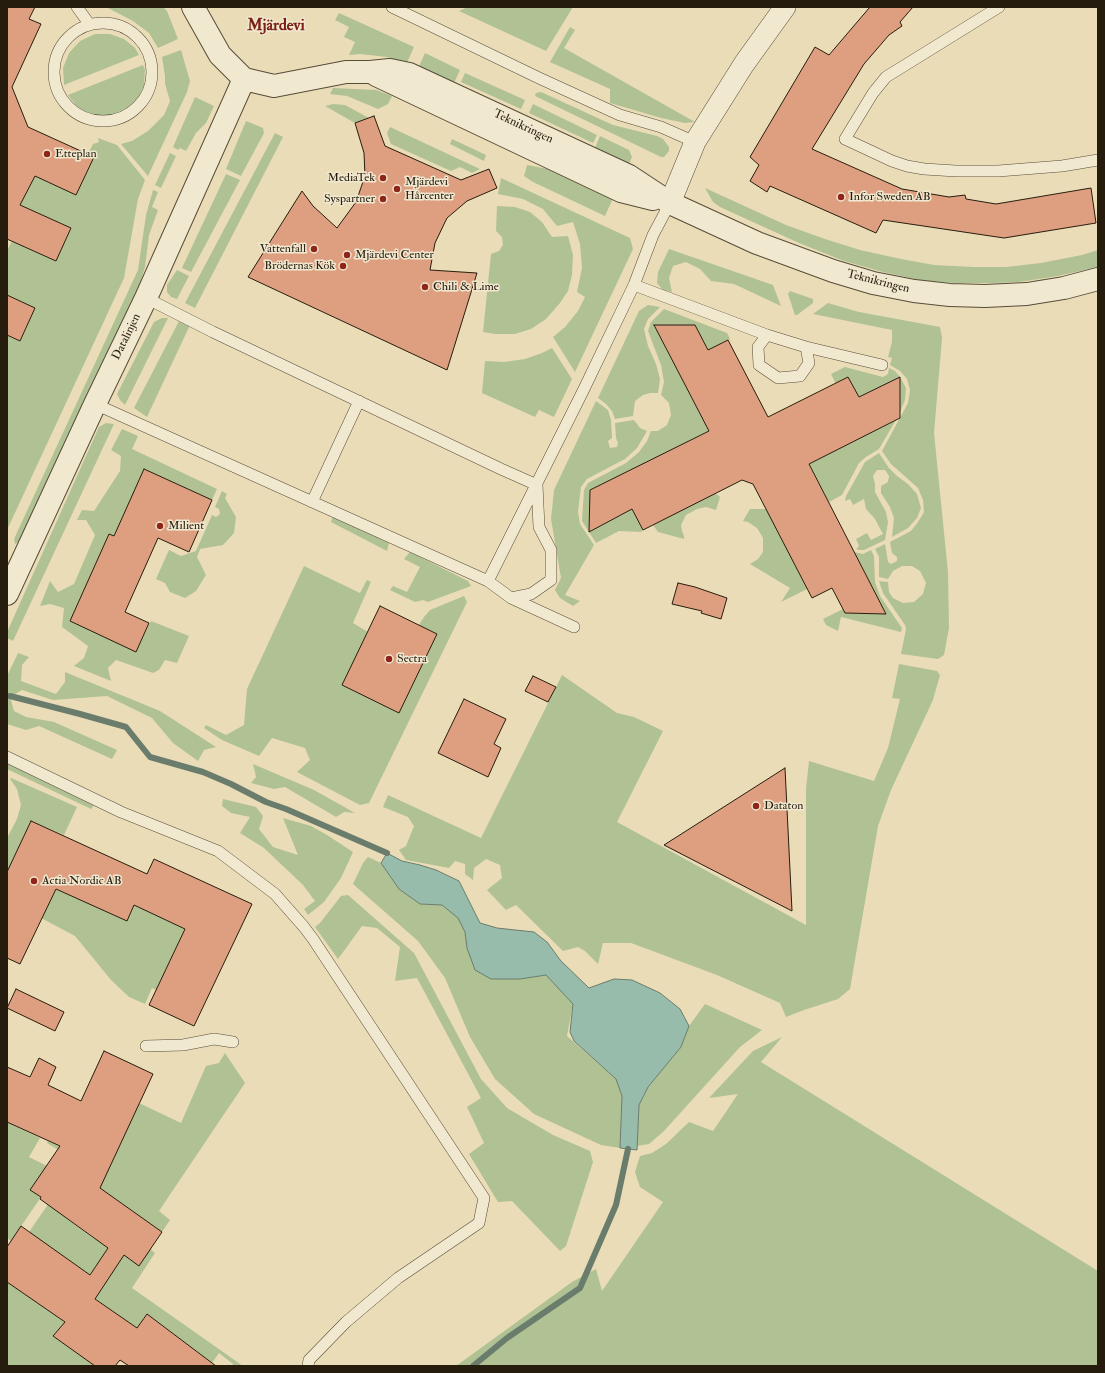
<!DOCTYPE html>
<meta charset="utf-8">
<style>
body{margin:0}
#map{position:relative;width:1105px;height:1373px;overflow:hidden;background:#eadcb7;font-family:"IM FELL Double Pica",serif}
canvas{display:block}
.frame{position:absolute;inset:0;border:8px solid #261c0d;pointer-events:none}
</style>
<div id="map">
<canvas width="1105" height="1373"></canvas>
<div class="frame"></div>
</div>
<script>
const ctx = document.querySelector('canvas').getContext('2d');
ctx.lineJoin = 'round';
function fill(path, color) {
  ctx.fillStyle = color;
  ctx.fill(path, 'evenodd');
}
function poly(rows) {
  const path = new Path2D();
  for (const r of rows) {
    if (r.length === 3) {
      path.moveTo(r[0] + r[2], r[1]);
      path.arc(r[0], r[1], r[2], 0, 2 * Math.PI);
      continue;
    }
    path.moveTo(r[0], r[1]);
    for (let i = 2; i < r.length; i += 2) path.lineTo(r[i], r[i + 1]);
  }
  return path;
}
function stroke(path, color, width, dash) {
  ctx.strokeStyle = color;
  ctx.lineWidth = width;
  ctx.lineCap = dash ? 'butt' : 'round';
  ctx.setLineDash(dash || []);
  ctx.stroke(path);
}
function label(font, color, halo, rows, align = 'center') {
  ctx.font = font + ' "IM FELL Double Pica",serif';
  ctx.lineWidth = 3;
  ctx.setLineDash([]);
  ctx.textBaseline = 'middle';
  ctx.strokeStyle = halo;
  ctx.fillStyle = color;
  for (const [text, x, y, turn = 0] of rows) {
    ctx.save();
    ctx.translate(x, y);
    ctx.rotate((+turn || 0) * Math.PI / 180);
    ctx.textAlign = isNaN(turn) ? turn : align;
    if (halo) ctx.strokeText(text, 0, 0);
    ctx.fillText(text, 0, 0);
    ctx.restore();
  }
}
fill(poly([
 [106,7,163,7,167,11,178,39,158,48,149,33,133,21],
 [468,7,573,7,546,51,459,11],
 [339,13,414,47,406,65,387,57,360,54,349,55,355,42,344,37,349,27,335,20],
 [570,27,575,30,564,48,695,122,685,123,661,118,610,103,610,89,550,62],
 [95,34,110,34,124,39,135,48,139,55,64,85,63,68,69,53,80,41],
 [181,50,190,81,187,92,148,176,121,144,132,141,148,131,164,115,170,101,165,84,165,76,162,57],
 [425,53,460,70,454,83,417,71],
 [143,65,145,70,144,85,138,98,128,108,116,114,104,117,90,114,78,108,68,95],
 [465,73,525,100,521,109,461,82],
 [333,88,376,90,392,96,388,104,378,109,347,96,330,94],
 [541,92,613,125,657,136,663,139,669,147,669,151,664,157,661,157,535,96,536,93],
 [195,97,214,106,206,123,196,133,186,151,180,148,178,150,173,147],
 [333,104,345,105,369,118,355,123,325,106],
 [533,104,597,135,593,143,529,113],
 [246,121,263,128,264,133,241,176,226,169],
 [390,127,480,169,472,173,460,167,451,171,391,144,387,133],
 [275,133,283,137,195,308,185,303],
 [600,136,629,150,632,157,627,169,609,160,595,148],
 [98,138,117,145,145,180,138,199,124,278,7,530,7,335,20,341,35,308,7,295,7,251,12,241,56,261,71,228,7,199,35,176,76,195,94,157,88,154,93,144,99,142],
 [452,139,486,155,484,161,450,144],
 [170,153,176,156,161,188,155,185],
 [527,165,563,172,614,196,605,216,533,182,524,176],
 [226,174,240,180,191,272,182,268],
 [501,178,630,238,633,249,575,372,553,337,565,327,578,311,585,297,577,292,582,268,580,244,573,222,557,226,543,209,523,199,498,194],
 [705,188,786,225,825,239,860,250,901,259,934,265,974,267,1006,267,1041,263,1082,255,1098,250,1098,267,1058,276,1019,282,993,283,955,283,919,280,883,272,844,261,799,243,720,207,713,202],
 [153,190,158,192,152,207,158,210,149,235,145,267,137,294,21,540,15,544,14,539,138,270,146,215],
 [497,206,515,207,530,212,542,222,552,237,568,236,573,255,572,275,568,291,560,303,546,319,531,329,515,334,495,334,483,332,491,254,499,251,503,245,502,237,496,231],
 [669,249,773,285,781,306,734,284,711,281,700,269,686,262,673,266,669,278,672,292,663,290,657,283,658,272],
 [177,270,189,276,177,299,171,297,167,292,167,285],
 [790,291,813,299,813,303,797,315,795,315,788,294],
 [828,303,859,312,940,327,942,338,934,433,948,572,949,628,944,655,938,659,901,654,906,629,905,625,883,593,879,581,888,582,889,592,893,598,903,603,914,602,923,594,926,583,920,571,912,566,902,566,893,571,888,579,879,577,879,557,875,549,885,544,888,562,891,564,897,561,897,557,892,553,890,542,911,531,918,522,924,512,923,500,918,488,891,464,882,451,908,403,910,390,907,379,900,371,890,365,892,358,888,357,892,342,892,330,813,314],
 [648,305,660,307,648,319,644,329,648,346,656,364,660,379,658,393,650,393,643,395,635,401,633,416,615,419,612,411,606,404,598,398,639,311],
 [664,309,727,333,730,339,708,350,695,325,654,325,709,431,590,490,589,532,632,509,643,530,641,532,619,531,596,543,582,521,584,490,588,483,626,463,639,452,647,441,651,431,658,431,667,425,671,415,669,403,661,395,664,382,661,365,648,331,651,322],
 [162,318,168,318,125,405,120,400,117,394,154,322],
 [179,321,190,325,147,417,134,408],
 [552,348,572,379,554,417,539,410,535,417,482,393,485,361,504,362,525,359,542,353],
 [845,367,883,377,888,374,889,368,895,371,900,377,906,388,905,400,900,412,900,378,859,397,836,384,831,374],
 [596,401,608,410,611,420,612,438,608,441,610,448,617,447,618,443,616,438,615,423,634,420,640,428,647,431,637,448,625,459,587,479,581,487,578,512,580,524,594,545,565,595,580,601,573,606,560,598,555,590,561,578,551,519,554,490],
 [896,420,879,449,866,457,859,463,842,495,829,502,809,464],
 [106,423,114,424,13,641,7,638,8,630,99,427],
 [122,429,138,436,132,449,217,489,212,500,144,469,137,543,109,535,70,621,136,651,151,621,189,636,177,663,165,660,159,670,153,673,116,660,108,668,111,681,74,666,84,658,88,646,62,627,64,608,50,604,40,606,50,581,58,592,74,584,95,535,86,520,77,520,82,510,94,511,120,471,121,456,111,450],
 [879,453,889,468,897,476,908,484,917,494,921,508,917,518,908,528,892,537,894,518,890,507,881,493,881,486,888,482,889,476,885,470,877,470,873,476,875,484,875,492,886,512,888,522,885,540,864,550,859,550,856,549,859,546,856,539,867,533,871,540,883,534,875,519,866,509,864,499,853,505,850,499,845,501,846,496,865,462],
 [222,491,227,494,225,498,236,517,234,533,223,545,200,549,197,557,206,575,196,591,185,598,170,592,165,583,156,579,169,550,181,556,196,551,212,515,216,517,220,514,219,509,215,507],
 [715,493,720,497,716,510,706,507,697,509,686,515,681,525,682,531,684,536,684,539,658,532,653,525],
 [750,509,767,509,807,589,781,602,790,588,750,564,758,559,763,552,763,538,757,528,748,522,743,521],
 [333,516,389,543,387,551,331,522],
 [871,550,874,556,875,582,880,596,902,628,901,632,841,617,838,631,826,625,823,619,843,609,886,614,854,552,863,554],
 [410,552,468,581,471,586,428,602,423,600,415,602,390,590,393,586,407,592,420,567,404,559],
 [304,566,360,593,367,580,371,582,353,623,368,632,342,685,399,713,437,634,419,625,424,617,430,610,464,596,467,602,369,803,360,805,297,772,310,760,305,748,272,738,259,756,222,740,204,728,206,725,226,735,244,725,247,689],
 [18,653,29,657,22,665,21,681,56,694,65,682,65,672,160,711,216,747,204,750,198,761,173,743,152,718,107,696,53,700,22,690,10,697,14,711,26,717,54,722,117,750,112,759,39,726,26,730,7,724,7,676],
 [899,664,937,671,940,675,933,700,891,790,878,826,850,989,838,999,804,1010,786,1017,780,1003,717,975,631,943,603,943,598,964,585,951,578,947,563,951,516,905,506,910,487,890,502,878,500,865,486,859,474,868,473,880,465,874,465,864,455,861,449,868,406,860,399,850,406,846,414,826,408,817,383,807,388,795,481,838,562,675,617,713,634,717,663,731,617,822,806,925,806,789,809,761,874,781,888,748,900,699,892,698],
 [7,763,95,804,91,809,7,769],
 [253,764,314,790,355,813,344,812,336,817,285,787,274,789,251,783,256,777],
 [11,778,77,807,64,835,31,821,8,870,7,838,17,819,21,805,17,789,10,779],
 [223,799,256,807,263,816,259,829,273,847,298,855,283,818,311,826,327,835,353,852,341,878,324,902,308,915,304,909,315,901,303,885,264,848,240,833,250,817,231,813,222,806],
 [368,857,381,863,399,889,420,904,442,905,458,918,465,932,467,948,520,979,546,975,573,1004,567,1036,616,1079,622,1096,620,1148,601,1145,534,1114,495,1079,470,1037,445,978,418,941,353,884,363,863],
 [56,889,127,921,134,905,185,929,156,990,152,988,145,1004,129,997,111,980,75,936,41,918],
 [348,895,414,953,481,1079,507,1108,553,1135,590,1151,593,1162,566,1246,560,1251,512,1201,498,1202,469,1154,484,1143,467,1107,481,1098,417,978,395,981,400,947,377,928,362,926,338,959,315,927,320,923,341,896],
 [705,1004,762,1030,740,1047,664,1131,649,1144,637,1146,639,1105,648,1087,681,1047,689,1026],
 [782,1037,761,1062,1098,1271,1098,1366,456,1366,572,1282,596,1269,602,1291,663,1202,640,1187,635,1172,640,1156,652,1153,666,1144,689,1122,713,1131,738,1094,709,1098,753,1051],
 [225,1053,245,1083,159,1211,170,1220,162,1232,70,1167,74,1159,47,1143,48,1141,108,1169,139,1103,181,1123,206,1066,219,1063],
 [7,1122,40,1138,29,1157,47,1166,30,1190,41,1197,11,1241,7,1238],
 [49,1203,69,1216,67,1219,93,1238,150,1249,155,1253,132,1288,243,1366,232,1366,233,1364,219,1353,212,1363,147,1314,137,1328,95,1299,97,1264,90,1275,29,1232],
 [7,1282,65,1322,53,1336,95,1366,7,1366]
]), '#b0c293');
const water = poly([
 [387,853,402,861,420,865,436,870,459,881,480,923,497,928,534,932,547,942,561,961,589,988,614,979,632,980,660,993,680,1009,689,1026,681,1047,648,1087,639,1105,637,1150,620,1148,622,1096,616,1079,574,1041,570,1032,573,1004,546,975,520,979,491,979,475,970,467,948,465,932,458,918,442,905,420,904,399,889,381,863,387,853]
]);
fill(water, '#98bcac');
stroke(water, '#6a7c6c', 1);
stroke(poly([
 [10,696,80,714,126,727,150,757,203,772,231,784,266,802,286,809,387,853],
 [473,1366,507,1338,580,1288,616,1205,628,1149]
]), '#6a7c6c', 6);
const building = poly([
 [7,7,35,7,29,19,41,24,12,87,28,127,94,157,76,195,35,176,20,205,71,228,56,261,7,239,7,7],
 [870,7,913,7,900,22,902,26,889,35,864,64,812,149,902,189,949,197,965,195,966,199,996,204,1091,188,1096,223,1004,238,883,220,876,233,770,186,767,192,750,181,759,165,750,157,815,47,829,55,870,7],
 [374,116,385,146,461,180,489,169,497,188,467,201,447,218,435,243,430,270,477,273,447,370,248,277,302,191,313,206,337,228,356,202,365,176,364,153,355,123,374,116],
 [7,295,35,308,20,341,7,335,7,295],
 [654,325,695,325,708,350,728,340,768,417,848,377,859,397,900,377,900,418,809,464,886,614,845,613,832,588,812,598,753,484,742,480,643,530,632,509,589,532,590,490,709,431,654,325],
 [144,469,212,500,189,552,158,538,125,612,149,623,136,652,70,621,109,534,114,536,144,469],
 [678,583,695,587,727,598,721,619,701,613,702,611,672,604,678,583],
 [380,606,437,634,399,713,342,685,380,606],
 [533,676,556,687,548,702,525,691,533,676],
 [464,699,506,719,494,744,501,748,488,777,438,753,464,699],
 [785,768,792,911,664,845,785,768],
 [31,821,147,874,154,859,252,904,194,1026,149,1005,185,929,134,905,127,921,56,889,20,964,7,958,7,872,31,821],
 [16,989,64,1012,55,1031,7,1008,16,989],
 [104,1051,153,1074,100,1188,162,1232,139,1266,124,1255,95,1299,137,1328,147,1314,216,1366,129,1366,120,1360,115,1366,95,1366,53,1336,65,1322,7,1282,7,1247,21,1226,90,1275,108,1248,40,1199,41,1197,30,1190,60,1146,7,1122,7,1067,30,1077,39,1058,56,1067,48,1085,81,1101,104,1051]
]);
fill(building, '#de9f80');
stroke(building, '#261c0d', 1);
const service = poly([
 [77,7,90,25],
 [392,7,539,78,620,115,661,127,695,142],
 [999,7,886,77,873,93,845,139,892,161,907,166,924,169,956,171,998,171,1062,166,1098,160],
 [103,72,49],
 [634,285,767,335,806,347,882,365],
 [146,298,213,332,501,469,537,485],
 [767,335,758,347,759,365,778,378,800,376,809,363,806,347],
 [95,404,488,581,511,598,531,594,551,580,551,550,539,527,537,485],
 [312,502,359,401],
 [488,581,583,391,634,285,653,235,670,203],
 [511,598,574,627],
 [7,757,121,812,218,851,275,894,304,927,313,939,484,1198,479,1223,398,1278,346,1322,309,1360,308,1366],
 [146,1046,183,1045,214,1039,233,1042]
]);
const minor = poly([
 [670,203,695,142,744,64,785,7]
]);
const tertiary = poly([
 [193,7,220,55,244,79,274,86,346,72,370,72,390,70,409,74,629,176,670,203,757,243,833,271,873,283,914,291,950,295,985,296,1027,294,1064,288,1098,279],
 [376,75,621,191,653,199],
 [7,594,95,404,146,298,244,79]
]);
stroke(service, '#574c38', 12);
stroke(minor, '#574c38', 22);
stroke(tertiary, '#574c38', 24);
stroke(service, '#f1e8d0', 11);
stroke(minor, '#f1e8d0', 21);
stroke(tertiary, '#f1e8d0', 22);
for (const [x, y, r, color] of [
 [47,154,4,"#8f2418"],
 [383,178,4,"#8f2418"],
 [397,189,4,"#8f2418"],
 [841,197,4,"#8f2418"],
 [383,199,4,"#8f2418"],
 [314,249,4,"#8f2418"],
 [347,255,4,"#8f2418"],
 [343,266,4,"#8f2418"],
 [425,287,4,"#8f2418"],
 [160,526,4,"#8f2418"],
 [389,659,4,"#8f2418"],
 [756,806,4,"#8f2418"],
 [34,881,4,"#8f2418"]
]) {
  const dot = new Path2D();
  dot.arc(x, y, r, 0, 2 * Math.PI);
  ctx.fillStyle = color;
  ctx.fill(dot);
  stroke(dot, '#f1e8d0', 1.5);
}
label('12px', '#261c0d', '#f1e8d0', [
 ["Teknikringen",523,127,25],
 ["Teknikringen",878,282,14],
 ["Datalinjen",127,337,-64]
]);
label('12px', '#261c0d', '#f1e8d0', [
 ["Etteplan",55,154],
 ["MediaTek",375,178,"right"],
 ["Mjärdevi",405,182],
 ["Hårcenter",405,196],
 ["Infor Sweden AB",849,197],
 ["Syspartner",375,199,"right"],
 ["Vattenfall",306,249,"right"],
 ["Mjärdevi Center",355,255],
 ["Brödernas Kök",335,266,"right"],
 ["Chili & Lime",433,287],
 ["Milient",168,526],
 ["Sectra",397,659],
 ["Dataton",764,806],
 ["Actia Nordic AB",42,881]
], 'left');
label('bold 16px', '#7a1f14', '#f1e8d0', [
 ["Mjärdevi",276,27]
]);
</script>
